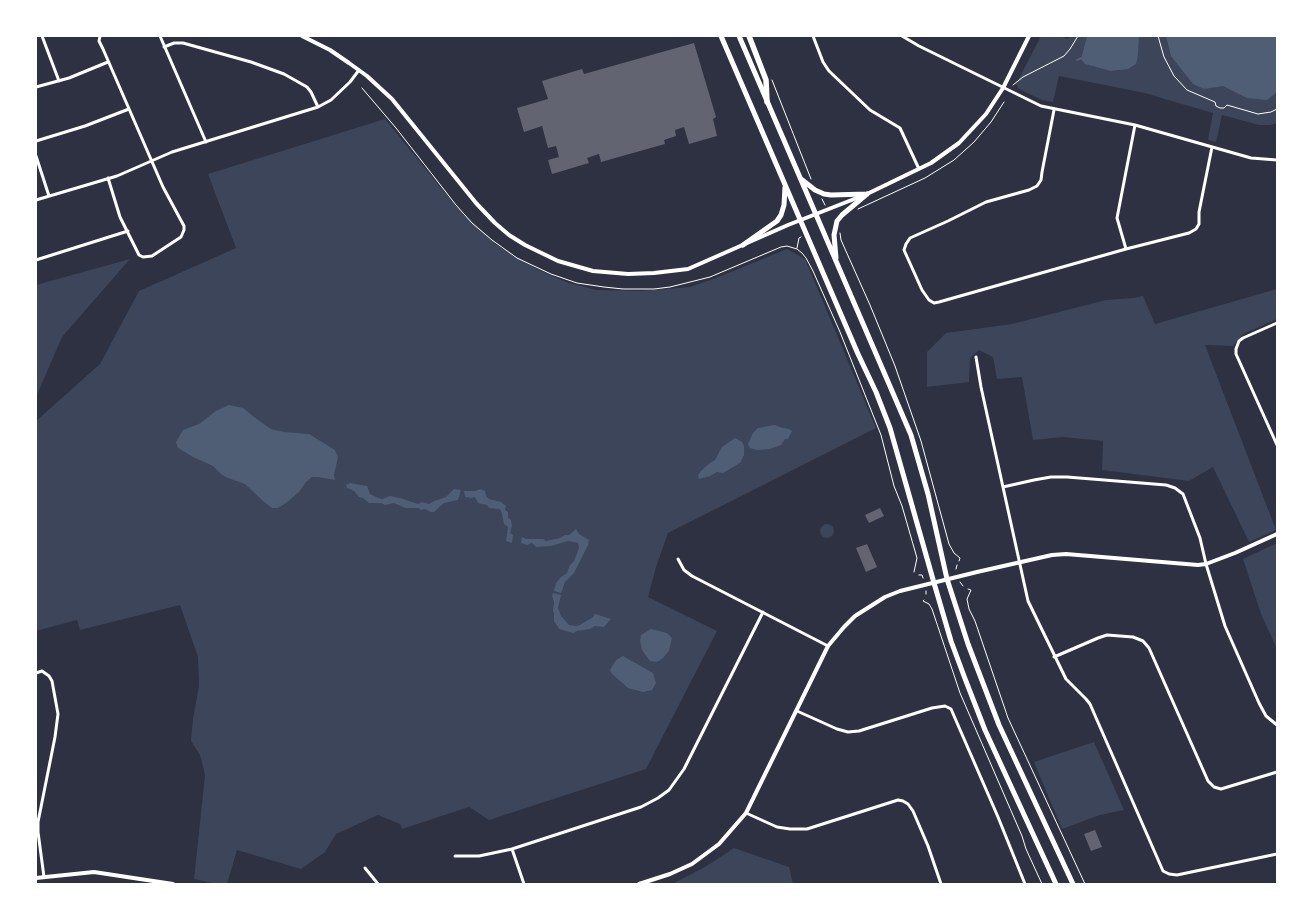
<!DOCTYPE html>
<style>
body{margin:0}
#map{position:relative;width:1313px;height:920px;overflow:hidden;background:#2d3142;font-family:"Sofia Sans Condensed",sans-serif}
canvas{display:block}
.frame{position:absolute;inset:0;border:37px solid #fff;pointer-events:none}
</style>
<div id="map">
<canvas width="1313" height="920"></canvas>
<div class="frame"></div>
</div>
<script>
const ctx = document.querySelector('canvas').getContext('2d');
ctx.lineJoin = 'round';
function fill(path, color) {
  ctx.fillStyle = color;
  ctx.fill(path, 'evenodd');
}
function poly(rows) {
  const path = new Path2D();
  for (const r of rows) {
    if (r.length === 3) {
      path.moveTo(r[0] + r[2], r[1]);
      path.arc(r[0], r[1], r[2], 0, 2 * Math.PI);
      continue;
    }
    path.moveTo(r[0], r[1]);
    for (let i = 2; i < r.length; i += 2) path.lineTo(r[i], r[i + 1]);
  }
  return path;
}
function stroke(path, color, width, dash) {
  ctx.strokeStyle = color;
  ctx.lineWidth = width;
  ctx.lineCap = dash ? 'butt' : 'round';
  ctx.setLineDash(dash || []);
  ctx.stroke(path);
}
fill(poly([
 [1041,36,1061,36,1068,39,1069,36,1277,36,1277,123,1270,125,1259,125,1222,115,1216,142,1208,140,1213,113,1175,102,1145,93,1059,76,1053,102,1042,100,1019,89,1016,84],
 [385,119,456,206,497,245,535,268,566,282,596,290,641,291,690,287,716,278,787,249,805,259,876,428,668,533,656,567,648,597,717,631,646,769,489,820,469,807,402,829,400,824,378,815,336,834,325,852,301,869,237,850,227,884,216,884,194,879,205,775,200,755,191,741,193,719,199,686,198,657,180,605,80,630,77,620,36,631,36,421,100,364,139,291,236,248,208,174],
 [130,259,62,337,36,397,36,285],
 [1277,289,1277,319,1243,334,1233,346,1205,345,1276,530,1249,542,1213,467,1189,481,1102,470,1103,441,1063,437,1033,440,1022,377,997,379,993,357,979,350,970,358,969,382,927,387,927,352,946,333,1012,324,1106,300,1134,298,1143,296,1155,324],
 [827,531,7],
 [1277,543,1277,649,1261,614,1243,559],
 [1094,742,1124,810,1100,815,1062,829,1034,762],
 [734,848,789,867,793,884,675,884,676,882,705,867]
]), '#3c4559');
fill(poly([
 [1087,36,1139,36,1138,55,1136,64,1128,69,1111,71,1085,64,1081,59],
 [1166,36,1277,36,1277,92,1267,100,1247,98,1223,86,1204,89,1193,84,1171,56],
 [229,405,243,408,254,417,271,429,284,432,309,434,335,450,338,457,334,475,335,480,318,477,312,477,306,482,299,492,286,503,278,508,272,508,263,501,245,484,228,478,222,475,213,466,193,457,178,448,176,442,183,430,199,424,216,411],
 [774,425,783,428,789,429,792,431,788,439,785,439,781,445,770,449,757,450,750,448,748,444,753,433,758,428],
 [735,438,742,442,744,446,744,455,740,463,723,473,717,472,710,476,699,479,698,475,701,471,710,463,715,460,722,447],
 [350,483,367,486,370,494,378,498,382,499,390,496,400,498,418,504,422,502,429,504,434,501,446,497,454,489,461,490,458,500,444,503,434,512,431,512,425,509,421,510,418,508,405,508,394,503,385,505,381,503,369,503,363,498,359,497,354,491,347,488,346,485],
 [480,489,485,491,486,496,489,499,501,502,506,506,505,510,508,512,508,518,511,520,512,526,510,533,513,535,512,543,506,541,508,527,504,524,502,514,500,509,489,508,487,505,478,503,475,497,472,498,465,497,464,491,475,491],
 [576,529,579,534,589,540,588,545,574,573,565,582,561,593,554,591,556,583,561,577,567,573,570,565,574,561,579,548,578,543,568,541,551,546,536,547,532,543,527,545,521,543,522,537,526,539,543,539,546,541,560,538,565,535,569,535],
 [553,593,561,595,558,608,561,616,569,625,576,626,580,625,593,617,595,614,611,619,604,627,595,626,590,629,577,631,573,633,559,629,554,621,554,613,553,611,554,602,552,596],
 [651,629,667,633,672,638,669,651,663,658,657,662,650,661,642,650,640,641,641,635],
 [623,656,653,673,656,683,652,690,643,692,628,688,612,674,610,670,616,660]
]), '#4f5d75');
stroke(poly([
 [1077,60,1084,57]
]), '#4f5d75', 2);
fill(poly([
 [694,43,716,117,713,119,717,136,689,144,684,127,675,130,676,136,664,140,665,144,601,162,599,154,587,158,589,163,552,174,548,160,559,157,556,146,548,148,542,126,524,132,517,108,548,99,542,81,582,69,584,74],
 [880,508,884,516,869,523,865,515],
 [867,544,877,567,866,572,856,548],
 [1095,830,1102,847,1091,851,1084,834]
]), '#626471');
stroke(poly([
 [1158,36,1164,57,1174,76,1187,90,1215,102,1216,106,1220,108,1224,108,1227,105,1258,114,1271,112,1277,109],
 [772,80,811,179],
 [1013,85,1023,77,1064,56,1070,49,1078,36],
 [362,88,396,128,456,205,472,223,492,240,517,258,551,274,577,283,604,287,623,289,654,289,670,287,710,277,781,247,787,246,797,249,802,253,806,258,813,271,840,332,881,435,894,486,902,506,917,558,914,572],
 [822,199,825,205],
 [858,209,925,178,954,160,974,142,991,122,1004,102],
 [840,233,841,240,870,305,895,366,921,441,949,544,954,553,960,558,959,561],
 [797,248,799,238,801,237],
 [956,569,957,565],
 [919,575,922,575,923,578],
 [960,582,963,586],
 [968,589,971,590,967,599,969,609,975,621,1008,718,1085,884],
 [926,591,926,594],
 [924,600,923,601,929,604,932,609,960,693,1022,836,1026,849,1042,884]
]), '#fff', 1);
stroke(poly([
 [42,36,59,81],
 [100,36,99,41,103,49,163,187,184,226,184,230,181,237,152,256,143,257,139,255,120,217,108,178],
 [160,36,206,142],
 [813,36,823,62,829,71,870,110,900,128,919,169],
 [902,36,919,46,1041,106,1135,125,1251,158,1277,160],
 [164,47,174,43,183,43,251,62,284,74,307,87,311,92,318,107],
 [36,87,69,78,108,62],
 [1054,110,1042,172,1041,180,1037,186,1029,190,986,202,948,221,910,238,906,244,904,250,922,290,929,300,934,303,939,302,1126,249,1189,233,1196,229,1199,224,1199,212,1212,147],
 [36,141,85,126,129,109],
 [36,156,49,196],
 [36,200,117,176,172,152,318,107,331,100,350,82,359,70],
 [1126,249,1117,218,1135,125],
 [36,260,128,231],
 [1277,323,1243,338,1239,341,1236,349,1236,354,1277,445],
 [976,357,981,387,1028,601,1066,679,1086,699,1090,704,1163,871,1169,874,1177,875,1277,854],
 [1003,487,1034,480,1051,477,1067,477,1166,485,1175,488,1183,494,1200,538,1206,564,1225,626,1259,703,1266,716,1277,725],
 [678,559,684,570,692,576,828,646],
 [1054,657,1098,638,1107,635,1133,637,1143,641,1149,648,1208,781,1214,787,1221,789,1277,772],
 [36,673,42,671,49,676,52,681,58,714,55,737,38,822,38,832,44,877],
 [797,711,837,729,848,732,859,731,932,708,945,706,951,709,998,817,1025,884],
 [746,813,777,827,790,829,807,829,898,800,903,801,908,804,913,811,928,846,941,884],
 [512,849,524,884],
 [455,856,479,856,512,849,641,807,658,798,669,790,684,769,763,612],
 [365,868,378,884]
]), '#fff', 3);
stroke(poly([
 [302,36,330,50,349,63,367,76,392,99,476,203,495,223,509,235,525,245,558,261,593,271,628,274,654,273,688,269,788,225,867,194,931,163,959,143,986,114,1003,88,1029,36],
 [36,878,94,872,173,884],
 [639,884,670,874,692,864,719,844,746,813,828,646,844,627,855,616,885,597,900,591,977,572,1052,555,1066,554,1198,565,1206,564,1235,553,1277,534]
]), '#fff', 4);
stroke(poly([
 [721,36,858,354,876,392,890,428,934,583,951,641,964,676,985,730,1056,884],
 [739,36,911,435,928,494,947,579,968,644,999,725,1073,884],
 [801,179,815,190,824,194,831,195,867,194],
 [743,245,777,221,781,215,784,205,785,187],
 [836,258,834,235,837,221,842,215,867,194]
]), '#fff', 5);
stroke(poly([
 [749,36,766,80,767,102]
]), '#fff', 5.5);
</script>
